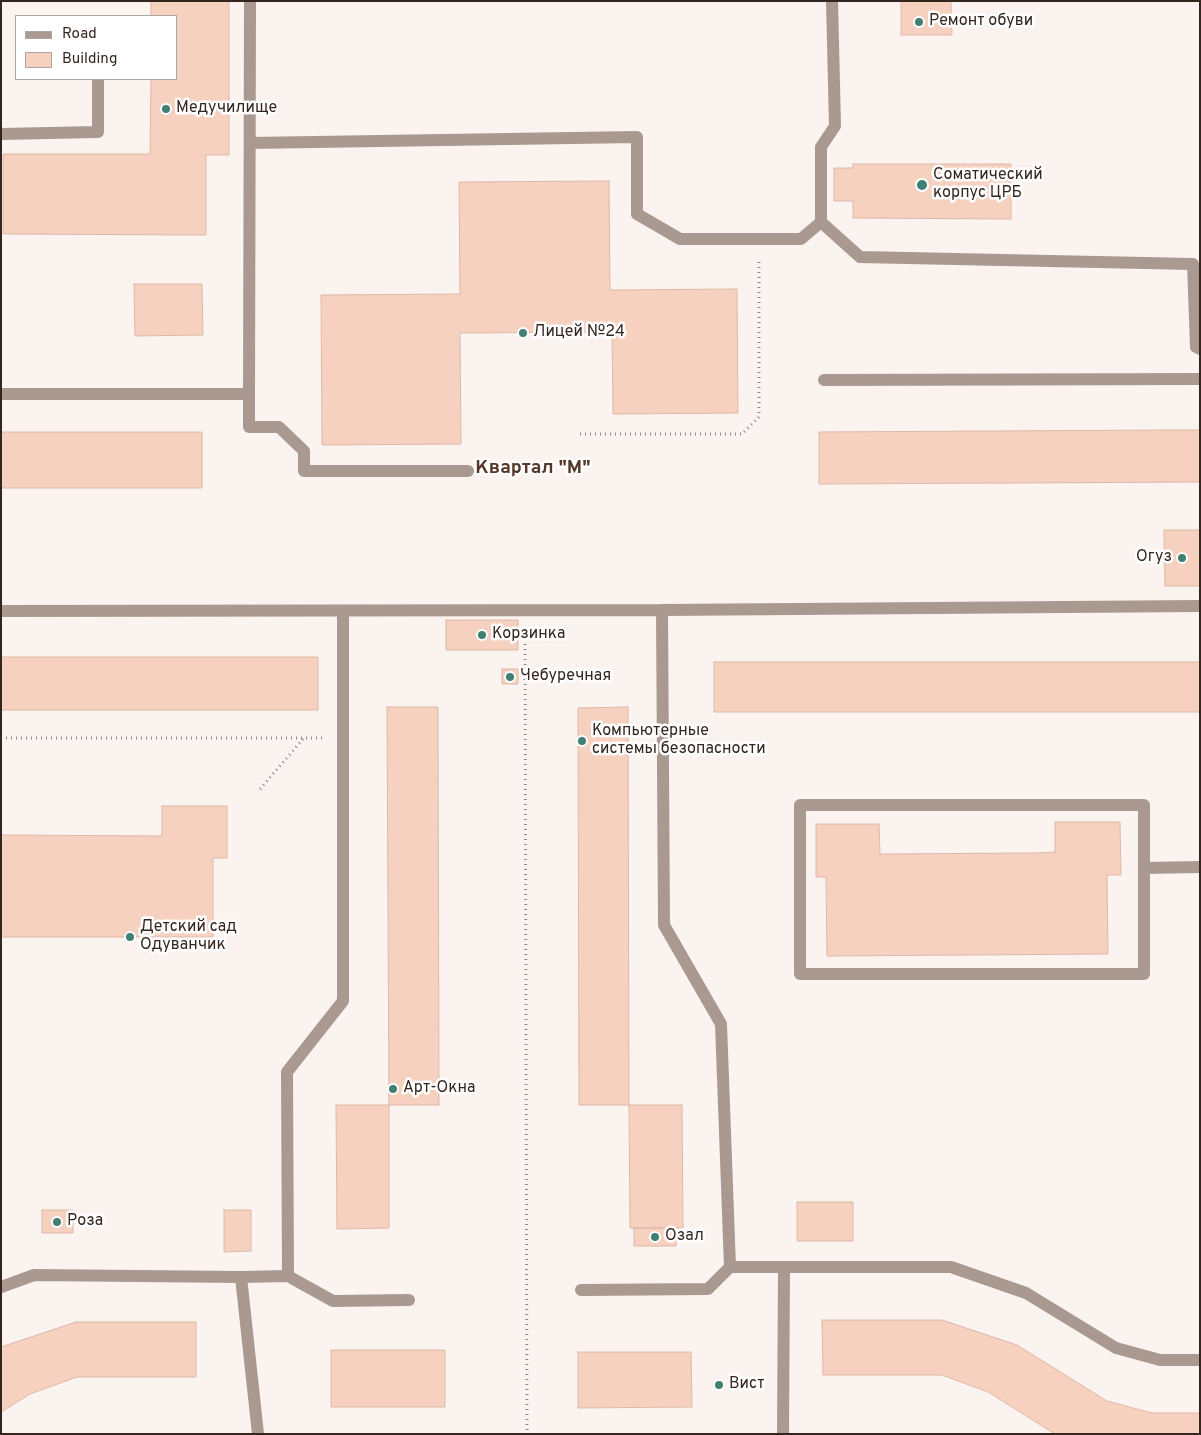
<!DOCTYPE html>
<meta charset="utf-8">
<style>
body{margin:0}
#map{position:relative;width:1201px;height:1435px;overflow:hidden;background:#fbf3ef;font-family:Overpass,sans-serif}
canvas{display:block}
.frame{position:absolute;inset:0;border:2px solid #34261f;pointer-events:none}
.legend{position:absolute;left:15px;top:15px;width:162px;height:65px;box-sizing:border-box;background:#fff;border:1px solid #aea8a5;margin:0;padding:6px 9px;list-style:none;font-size:15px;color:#34261f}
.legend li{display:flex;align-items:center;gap:10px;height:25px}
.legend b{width:25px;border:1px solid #aea8a5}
</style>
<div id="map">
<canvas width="1201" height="1435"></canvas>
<div class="frame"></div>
<ul class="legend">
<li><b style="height:6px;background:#a99991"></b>Road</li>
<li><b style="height:14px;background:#f7d1bf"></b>Building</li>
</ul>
</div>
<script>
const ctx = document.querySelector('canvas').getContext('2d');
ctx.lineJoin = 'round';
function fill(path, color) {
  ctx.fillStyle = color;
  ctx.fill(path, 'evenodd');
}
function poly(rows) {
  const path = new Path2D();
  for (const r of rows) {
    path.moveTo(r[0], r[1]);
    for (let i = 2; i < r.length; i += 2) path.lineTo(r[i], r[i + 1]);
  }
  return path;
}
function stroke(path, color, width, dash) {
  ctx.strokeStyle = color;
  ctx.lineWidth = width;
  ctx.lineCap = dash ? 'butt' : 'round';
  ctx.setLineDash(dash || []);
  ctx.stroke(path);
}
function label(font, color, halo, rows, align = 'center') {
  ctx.font = font + ' Overpass,sans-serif';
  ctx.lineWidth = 5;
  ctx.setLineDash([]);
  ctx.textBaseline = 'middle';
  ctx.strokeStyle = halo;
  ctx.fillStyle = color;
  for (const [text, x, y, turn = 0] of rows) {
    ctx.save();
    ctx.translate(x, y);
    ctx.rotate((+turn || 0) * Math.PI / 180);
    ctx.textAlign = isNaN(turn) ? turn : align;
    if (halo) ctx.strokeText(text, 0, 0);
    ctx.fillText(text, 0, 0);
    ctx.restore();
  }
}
const building = poly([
 [151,1,229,1,229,155,206,155,206,235,3,234,3,154,150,154,151,79,176,79,176,16,151,16,151,1],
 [901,1,951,1,952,35,901,35,901,1],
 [853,164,1011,164,1011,219,853,218,853,201,834,201,834,168,853,168,853,164],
 [609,181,610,290,737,289,738,413,613,414,612,332,460,333,461,444,322,445,321,295,460,294,459,182,609,181],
 [134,284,202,284,203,335,135,336,134,284],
 [1168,430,1200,430,1200,482,819,484,819,432,1168,430],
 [1,432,202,432,202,488,1,488,1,432],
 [1164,530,1200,530,1200,586,1165,586,1164,530],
 [446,620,518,620,518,650,446,650,446,620],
 [1,657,318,657,318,710,1,710,1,657],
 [714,662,1200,662,1200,712,714,712,714,662],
 [502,669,518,669,518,684,502,684,502,669],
 [387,707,438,707,439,1105,389,1105,387,707],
 [628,707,629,1105,579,1105,578,708,628,707],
 [162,806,227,806,227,858,213,858,213,937,1,937,1,835,162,836,162,806],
 [1055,822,1120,822,1121,875,1107,875,1108,954,827,956,826,877,816,877,816,824,879,824,880,854,1036,853,1055,852,1055,822],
 [336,1105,389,1105,389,1228,337,1229,336,1105],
 [629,1105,682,1105,683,1228,630,1228,629,1105],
 [797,1202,853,1202,853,1241,797,1241,797,1202],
 [42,1210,73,1210,73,1233,42,1233,42,1210],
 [224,1210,251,1210,251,1251,224,1252,224,1210],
 [634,1228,676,1228,676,1246,634,1246,634,1228],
 [822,1320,942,1320,1017,1345,1107,1401,1152,1413,1200,1413,1200,1434,1055,1434,988,1392,942,1375,823,1375,822,1320],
 [76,1322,196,1322,196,1377,77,1377,30,1394,1,1412,1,1347,76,1322],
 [331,1350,445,1350,445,1407,331,1407,331,1350],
 [578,1352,691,1352,692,1407,578,1408,578,1352]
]);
fill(building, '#f7d1bf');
stroke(building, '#deb8a7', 1);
stroke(poly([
 [580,434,742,434,759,417,759,259],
 [525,629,527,1434],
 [1,738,323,738],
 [260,789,304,738]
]), '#928781', 3, [1, 4]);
stroke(poly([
 [832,1,835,126,821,147,821,222,860,257,1193,264,1196,347,1200,349],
 [1,134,98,132,98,79],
 [250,143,637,137,637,214,680,239,801,239,821,222],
 [824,380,1200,379],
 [1,394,249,394,250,1],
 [249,394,249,427,279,427,304,451,304,471,468,471],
 [662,610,664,925,721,1024,730,1267,951,1267,1026,1293,1116,1348,1160,1360,1200,1360],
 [1,611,662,610,1200,606],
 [800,805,1144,805,1144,974,800,974,800,805],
 [1144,868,1200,867],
 [288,1276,287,1072,343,1001,343,611],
 [241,1277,258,1434],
 [1,1287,34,1275,241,1277,288,1276,333,1301,409,1300],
 [581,1290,708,1289,730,1267],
 [783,1434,784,1268]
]), '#a99991', 12);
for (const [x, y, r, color] of [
 [919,22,5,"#3e8173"],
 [166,109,5,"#3e8173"],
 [922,185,6,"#3e8173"],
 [523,333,5,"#3e8173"],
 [1182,558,5,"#3e8173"],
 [482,635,5,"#3e8173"],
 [510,677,5,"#3e8173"],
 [582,741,5,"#3e8173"],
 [130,937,5,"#3e8173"],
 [393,1089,5,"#3e8173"],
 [57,1222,5,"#3e8173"],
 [655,1237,5,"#3e8173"],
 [719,1385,5,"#3e8173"]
]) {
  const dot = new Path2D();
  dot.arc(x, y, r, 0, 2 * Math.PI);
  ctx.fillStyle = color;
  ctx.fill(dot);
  stroke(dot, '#fff', 2);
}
label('16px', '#34261f', '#fff', [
 ["Ремонт обуви",929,22],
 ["Медучилище",176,109],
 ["Соматический",933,176],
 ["корпус ЦРБ",933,194],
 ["Лицей №24",533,333],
 ["Огуз",1172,558,"right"],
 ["Корзинка",492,635],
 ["Чебуречная",520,677],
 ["Компьютерные",592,732],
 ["системы безопасности",592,750],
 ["Детский сад",140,928],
 ["Одуванчик",140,946],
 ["Арт-Окна",403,1089],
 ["Роза",67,1222],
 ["Озал",665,1237],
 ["Вист",729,1385]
], 'left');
label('bold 19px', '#553729', '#fff', [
 ["Квартал \"М\"",533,469]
]);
</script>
